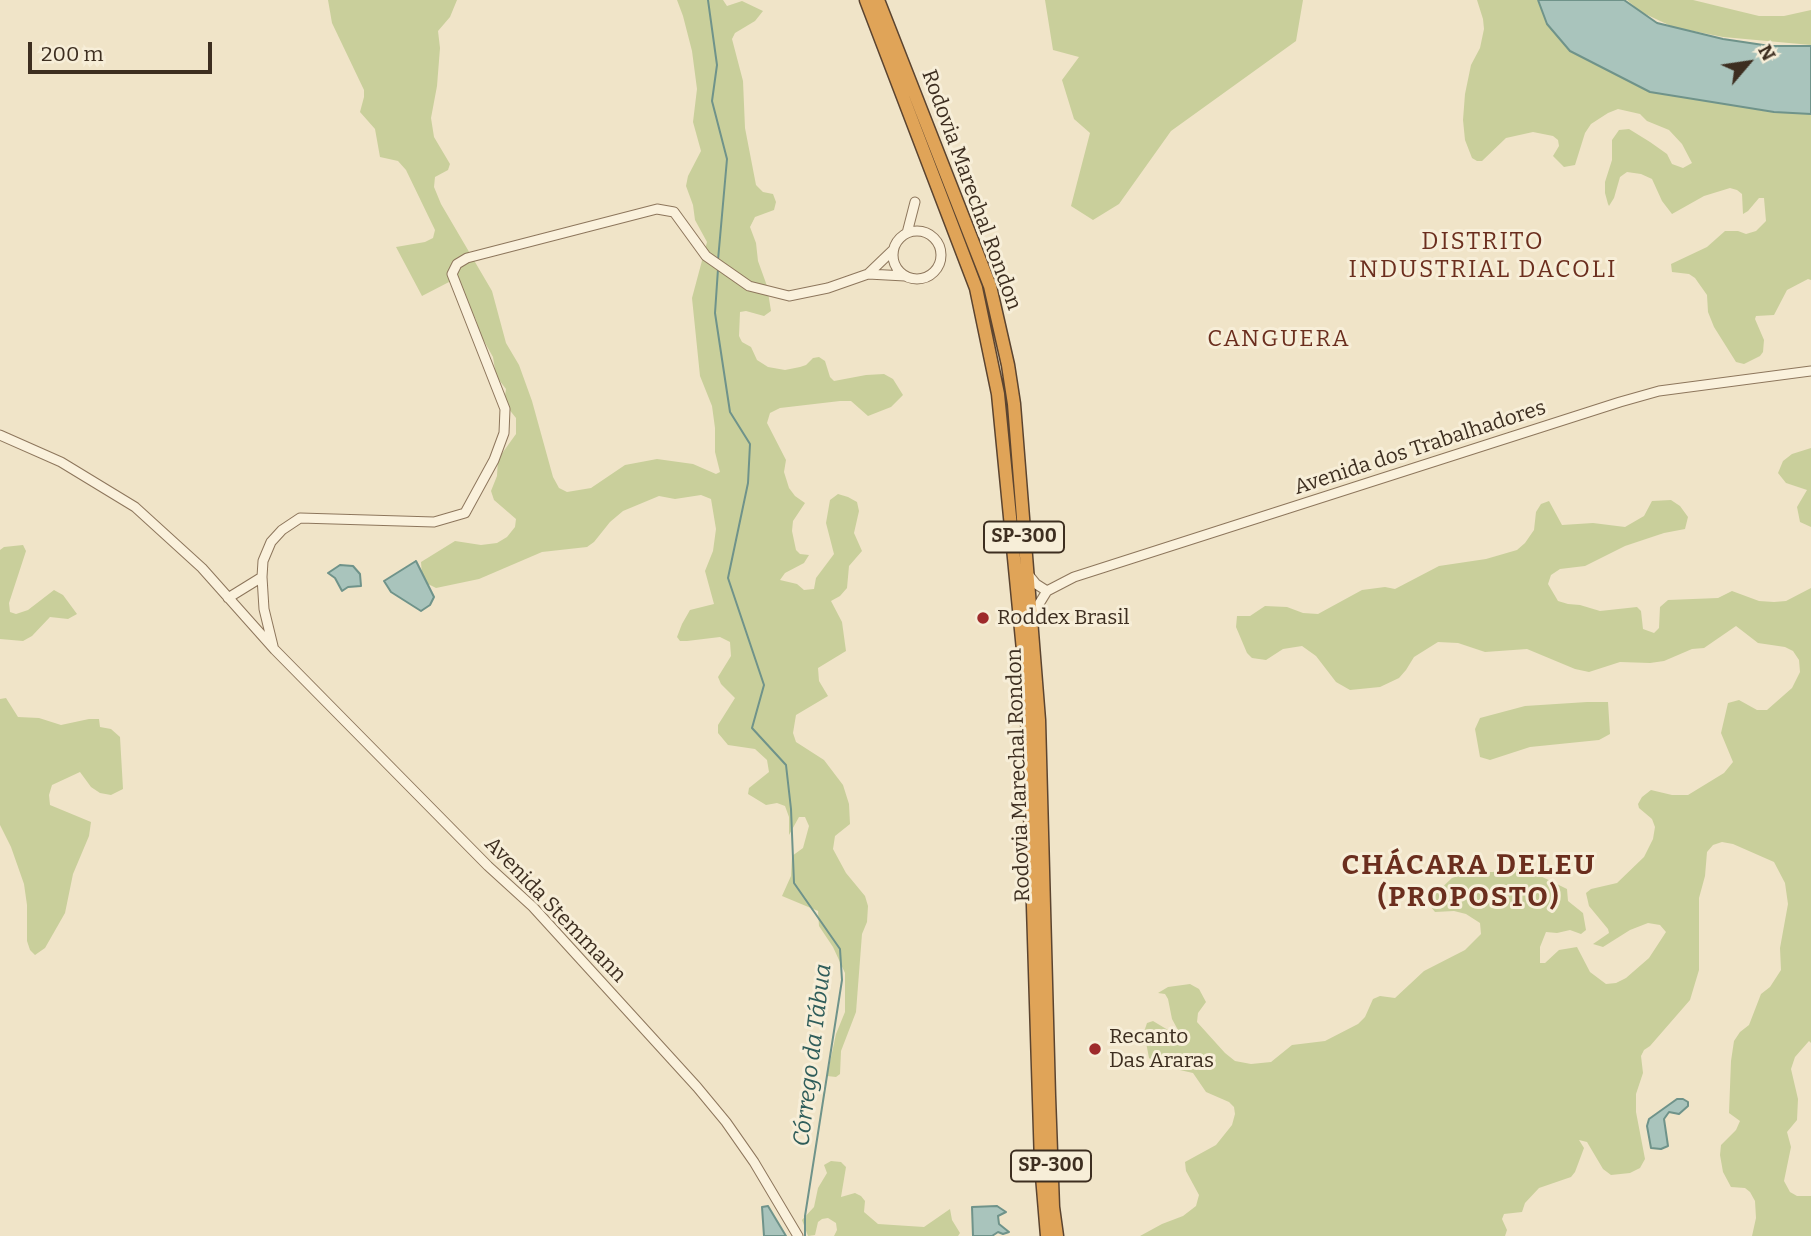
<!DOCTYPE html>
<meta charset="utf-8">
<style>
body{margin:0}
#map{position:relative;width:1811px;height:1236px;overflow:hidden;background:#f0e4c8;font-family:Bitter,serif}
canvas{display:block}
.north{position:absolute;left:1713px;top:28px;width:70px;height:70px;-webkit-text-stroke:5px #f7eed8;paint-order:stroke;rotate:61deg;font-size:19px;font-weight:700;line-height:28px;text-align:center;color:#3d2e20}
.north::after{content:'';display:block;margin:auto;width:24px;height:32px;background:#3d2e20;clip-path:polygon(50% 0,100% 100%,50% 72%,0 100%)}
.scale{position:absolute;left:28px;top:42px;width:184px;height:32px;box-sizing:border-box;border:4px solid #3d2e20;border-top:0;padding-left:9px;font-size:21px;line-height:24px;white-space:nowrap;color:#3d2e20;-webkit-text-stroke:5px #f7eed8;paint-order:stroke}
</style>
<div id="map">
<canvas width="1811" height="1236"></canvas>
<div class="north">N</div>
<div class="scale">200 m</div>
</div>
<script>
const ctx = document.querySelector('canvas').getContext('2d');
ctx.lineJoin = 'round';
function fill(path, color) {
  ctx.fillStyle = color;
  ctx.fill(path, 'evenodd');
}
function poly(rows) {
  const path = new Path2D();
  for (const r of rows) {
    if (r.length === 3) {
      path.moveTo(r[0] + r[2], r[1]);
      path.arc(r[0], r[1], r[2], 0, 2 * Math.PI);
      continue;
    }
    path.moveTo(r[0], r[1]);
    for (let i = 2; i < r.length; i += 2) path.lineTo(r[i], r[i + 1]);
  }
  return path;
}
function stroke(path, color, width, dash) {
  ctx.strokeStyle = color;
  ctx.lineWidth = width;
  ctx.lineCap = dash ? 'butt' : 'round';
  ctx.setLineDash(dash || []);
  ctx.stroke(path);
}
function label(font, color, halo, rows, align = 'center') {
  ctx.font = font + ' Bitter,serif';
  ctx.lineWidth = 6;
  ctx.setLineDash([]);
  ctx.textBaseline = 'middle';
  ctx.strokeStyle = halo;
  ctx.fillStyle = color;
  for (const [text, x, y, turn = 0] of rows) {
    ctx.save();
    ctx.translate(x, y);
    ctx.rotate((+turn || 0) * Math.PI / 180);
    ctx.textAlign = isNaN(turn) ? turn : align;
    if (halo) ctx.strokeText(text, 0, 0);
    ctx.fillText(text, 0, 0);
    ctx.restore();
  }
}
fill(poly([
 [328,0,457,0,450,17,438,31,440,48,437,86,431,118,434,137,450,164,448,170,435,177,434,187,441,204,492,291,506,343,519,365,532,401,553,477,559,488,567,492,591,488,625,465,657,459,693,464,716,474,720,472,715,452,715,428,712,406,700,376,692,298,707,242,695,220,693,205,686,186,688,176,701,151,693,122,697,89,692,51,683,16,677,0,723,0,727,6,742,1,763,11,755,21,735,33,732,39,743,81,745,128,756,185,763,192,773,194,776,202,774,210,755,217,750,227,756,243,758,261,767,286,771,311,764,316,746,311,740,312,739,336,742,342,751,347,757,360,768,367,785,370,800,367,806,365,813,358,819,357,825,361,830,377,834,381,866,375,884,374,893,379,903,395,891,407,868,416,851,401,840,401,780,408,770,413,767,423,786,460,784,472,789,488,795,496,805,503,793,521,792,531,796,550,800,554,809,555,804,563,785,573,780,580,797,584,804,590,814,589,816,578,834,554,826,523,830,500,838,494,848,497,857,502,859,511,854,533,862,551,849,566,847,588,840,596,831,601,842,622,846,651,818,668,819,681,828,696,796,715,793,733,796,742,824,760,843,785,849,804,850,824,835,836,833,849,846,873,865,896,868,906,867,922,862,934,856,1012,841,1051,840,1074,836,1077,827,1076,836,1034,845,1012,845,973,833,947,819,926,818,911,782,896,791,876,792,856,803,848,809,826,805,817,799,817,789,835,789,817,785,806,777,803,766,805,748,794,749,788,769,772,767,760,755,749,728,745,718,733,718,725,735,698,721,684,718,677,731,656,730,642,720,637,687,641,680,641,677,637,682,624,690,610,714,604,705,571,713,551,716,529,711,499,701,495,675,499,659,496,623,511,610,522,594,542,587,547,542,552,479,579,436,588,426,583,422,575,421,562,455,541,481,545,497,543,507,537,515,527,516,519,494,500,491,491,497,476,498,459,516,434,516,418,504,403,506,389,496,376,493,357,480,334,476,320,459,284,449,282,422,296,396,247,425,242,433,238,435,230,406,170,398,161,380,157,375,129,360,112,364,97,364,90,332,23],
 [1045,0,1303,0,1296,41,1171,131,1119,204,1093,220,1071,206,1090,133,1074,119,1062,80,1079,57,1053,50],
 [1477,0,1543,0,1811,110,1811,280,1808,279,1787,290,1774,315,1756,316,1755,319,1764,340,1763,352,1760,356,1744,364,1736,362,1714,327,1708,312,1707,295,1695,278,1689,274,1672,272,1671,264,1707,247,1725,231,1738,231,1746,234,1756,231,1766,221,1764,198,1759,198,1748,211,1743,214,1742,194,1737,190,1730,188,1704,196,1672,214,1662,201,1652,179,1641,174,1627,172,1620,177,1614,198,1609,206,1608,204,1605,193,1605,182,1612,160,1612,140,1619,130,1629,129,1650,142,1667,154,1672,164,1683,168,1692,163,1682,144,1669,130,1647,121,1640,114,1618,109,1608,113,1591,124,1585,133,1575,165,1564,167,1553,156,1559,146,1558,140,1553,136,1533,132,1506,138,1482,161,1477,161,1472,158,1465,140,1463,120,1465,94,1471,65,1480,48,1484,29,1483,19],
 [1627,0,1693,0,1759,16,1784,16,1811,10,1811,45,1723,37,1673,27,1641,12],
 [1811,448,1811,527,1800,522,1797,507,1807,490,1786,483,1778,473,1783,461,1792,454],
 [1671,500,1680,506,1688,517,1685,529,1664,533,1625,546,1585,566,1560,569,1551,575,1548,584,1558,601,1568,604,1580,605,1600,611,1637,607,1641,611,1643,629,1654,633,1659,628,1660,607,1668,600,1718,598,1732,591,1759,601,1774,602,1786,601,1811,588,1811,1043,1809,1041,1795,1057,1791,1069,1798,1099,1797,1120,1787,1132,1791,1147,1784,1181,1790,1192,1797,1196,1811,1196,1811,1236,1752,1236,1756,1218,1755,1201,1750,1192,1745,1188,1731,1187,1723,1172,1720,1155,1721,1145,1736,1130,1740,1121,1729,1113,1731,1061,1734,1041,1740,1032,1749,1025,1761,994,1770,987,1781,970,1780,948,1788,904,1785,883,1774,862,1733,844,1722,842,1713,845,1707,852,1705,876,1699,898,1699,970,1690,1000,1650,1046,1644,1050,1641,1056,1643,1073,1636,1094,1636,1112,1645,1159,1640,1168,1630,1173,1611,1175,1603,1169,1587,1142,1579,1140,1584,1148,1575,1172,1571,1177,1539,1188,1525,1203,1522,1212,1504,1214,1502,1219,1507,1230,1505,1236,1140,1236,1162,1224,1183,1216,1196,1206,1199,1195,1186,1171,1185,1162,1216,1145,1232,1125,1235,1114,1234,1107,1229,1102,1206,1092,1193,1073,1158,1065,1149,1058,1144,1032,1147,1023,1153,1021,1168,1030,1178,1030,1172,1019,1168,999,1165,994,1158,993,1168,987,1190,984,1199,989,1206,1002,1198,1013,1197,1022,1225,1053,1235,1061,1251,1064,1271,1062,1292,1045,1325,1041,1358,1024,1365,1017,1373,999,1380,996,1395,998,1424,971,1465,950,1481,934,1480,923,1466,914,1454,911,1435,912,1431,907,1436,893,1452,878,1470,872,1493,872,1510,868,1528,870,1567,889,1568,901,1583,913,1586,930,1581,934,1570,930,1557,933,1546,932,1540,947,1540,963,1545,963,1559,950,1577,947,1590,972,1606,984,1616,983,1626,978,1649,958,1666,932,1660,925,1648,923,1630,930,1603,947,1593,944,1609,933,1608,929,1589,906,1586,893,1591,889,1617,883,1644,857,1653,839,1655,827,1652,819,1639,808,1638,804,1642,797,1651,790,1672,795,1688,795,1724,773,1733,762,1721,733,1728,703,1739,700,1757,710,1767,710,1792,688,1800,672,1799,660,1793,651,1785,647,1758,643,1736,626,1704,648,1692,649,1664,661,1650,663,1620,662,1589,672,1575,669,1527,649,1485,652,1458,643,1438,642,1414,657,1406,670,1399,678,1380,687,1350,690,1336,682,1316,656,1302,646,1283,649,1266,660,1252,658,1247,653,1236,627,1237,616,1250,616,1265,606,1287,607,1303,613,1318,614,1362,590,1385,587,1395,589,1439,566,1486,559,1517,550,1525,543,1534,530,1536,512,1541,504,1549,501,1562,525,1593,523,1625,527,1644,516,1652,501],
 [23,545,26,551,9,603,10,612,16,614,28,610,54,590,63,595,77,614,68,619,50,617,32,636,23,641,0,639,0,550,4,547],
 [6,698,18,717,39,718,61,725,89,719,99,719,100,727,111,729,120,737,123,789,111,795,100,793,91,787,80,772,52,785,49,795,50,805,91,822,89,836,73,874,65,913,45,948,35,955,30,950,27,941,27,905,24,884,11,847,0,825,0,699],
 [1587,702,1608,702,1610,734,1599,740,1530,747,1490,760,1480,757,1475,729,1480,718,1525,706],
 [831,1161,841,1162,846,1167,841,1197,855,1193,861,1196,865,1201,864,1212,878,1224,924,1227,950,1209,952,1220,960,1233,958,1236,834,1236,837,1230,836,1223,828,1218,822,1219,818,1222,815,1235,808,1236,802,1220,814,1207,818,1188,827,1173,824,1165]
]), '#c9cf9b');
const water = poly([
 [1538,0,1624,0,1657,23,1723,39,1770,46,1811,46,1811,114,1774,112,1650,92,1570,51,1547,24,1538,0],
 [416,561,434,597,430,605,421,611,391,592,384,581,416,561],
 [340,565,353,566,360,574,361,586,348,587,342,591,335,578,328,573,340,565],
 [1677,1099,1683,1099,1688,1102,1688,1106,1679,1114,1669,1112,1664,1119,1668,1146,1661,1149,1651,1148,1647,1126,1649,1119,1677,1099],
 [768,1206,786,1236,764,1236,762,1207,768,1206],
 [997,1206,1006,1212,998,1216,999,1224,1009,1232,1003,1234,998,1232,992,1236,973,1236,972,1207,997,1206]
]);
fill(water, '#a9c4bc');
stroke(water, '#6f938a', 2);
stroke(poly([
 [708,0,717,65,712,101,727,159,718,260],
 [718,269,715,313,730,412,750,444,748,483,728,578,764,685,752,728,786,765,791,809,794,883,840,949,842,980,805,1216,805,1236]
]), '#6f938a', 2);
const minor = poly([
 [917,255,24],
 [907,233,915,202],
 [893,250,868,274,905,276],
 [0,435,61,462,135,507,202,568,275,650,488,866,533,907,697,1087,726,1122,754,1162,798,1236],
 [1028,574,1036,584,1047,591],
 [262,577,263,561,271,542,282,530,300,518,434,522,465,513,494,460,504,433,505,409,452,274,457,264,467,258,657,209,674,212,706,256,749,286,789,296,828,288,868,274],
 [228,598,262,577,264,609,273,646],
 [1031,617,1047,591,1074,577,1620,402,1659,391,1811,371]
]);
const highway = poly([
 [866,0,976,288,998,394,1026,681,1041,1164,1047,1236],
 [878,0,990,286,1008,365,1014,404,1039,720,1049,1096,1053,1207,1057,1236]
]);
stroke(minor, '#8d765c', 11);
stroke(highway, '#5b4430', 15);
stroke(minor, '#faf1dc', 9);
stroke(highway, '#e0a458', 12);
for (const [x, y, r, color] of [
 [983,618,7,"#9e2a2b"],
 [1095,1049,7,"#9e2a2b"]
]) {
  const dot = new Path2D();
  dot.arc(x, y, r, 0, 2 * Math.PI);
  ctx.fillStyle = color;
  ctx.fill(dot);
  stroke(dot, '#f7eed8', 2.5);
}
for (const [x, y, w] of [
 [1024,537,80],
 [1051,1166,80]
]) {
  const box = new Path2D();
  box.roundRect(x - w / 2, y - 15.5, w, 31, 5);
  ctx.fillStyle = '#f7eed8';
  ctx.fill(box);
  stroke(box, '#3d2e20', 2);
}
label('bold 19px', '#3d2e20', null, [
 ["SP-300",1024,537],
 ["SP-300",1051,1166]
]);
label('21px', '#3d2e20', '#f7eed8', [
 ["Rodovia Marechal Rondon",971,190,70],
 ["Avenida dos Trabalhadores",1420,448,-18],
 ["Rodovia Marechal Rondon",1019,775,-92],
 ["Avenida Stemmann",555,910,46]
]);
label('21px', '#3d2e20', '#f7eed8', [
 ["Roddex Brasil",997,618],
 ["Recanto",1109,1037],
 ["Das Araras",1109,1061]
], 'left');
ctx.letterSpacing = '2px';
label('23px', '#6b2e1e', '#f7eed8', [
 ["CANGUERA",1279,340]
]);
ctx.letterSpacing = '0px';
label('italic 23px', '#2f5d5a', '#f7eed8', [
 ["Córrego da Tábua",813,1055,-83]
]);
ctx.letterSpacing = '2px';
label('24px', '#6b2e1e', '#f7eed8', [
 ["DISTRITO",1483,242],
 ["INDUSTRIAL DACOLI",1483,270]
]);
ctx.letterSpacing = '0px';
ctx.letterSpacing = '2px';
label('bold 28px', '#6b2e1e', '#f7eed8', [
 ["CHÁCARA DELEU",1469,866],
 ["(PROPOSTO)",1469,898]
]);
ctx.letterSpacing = '0px';
</script>
